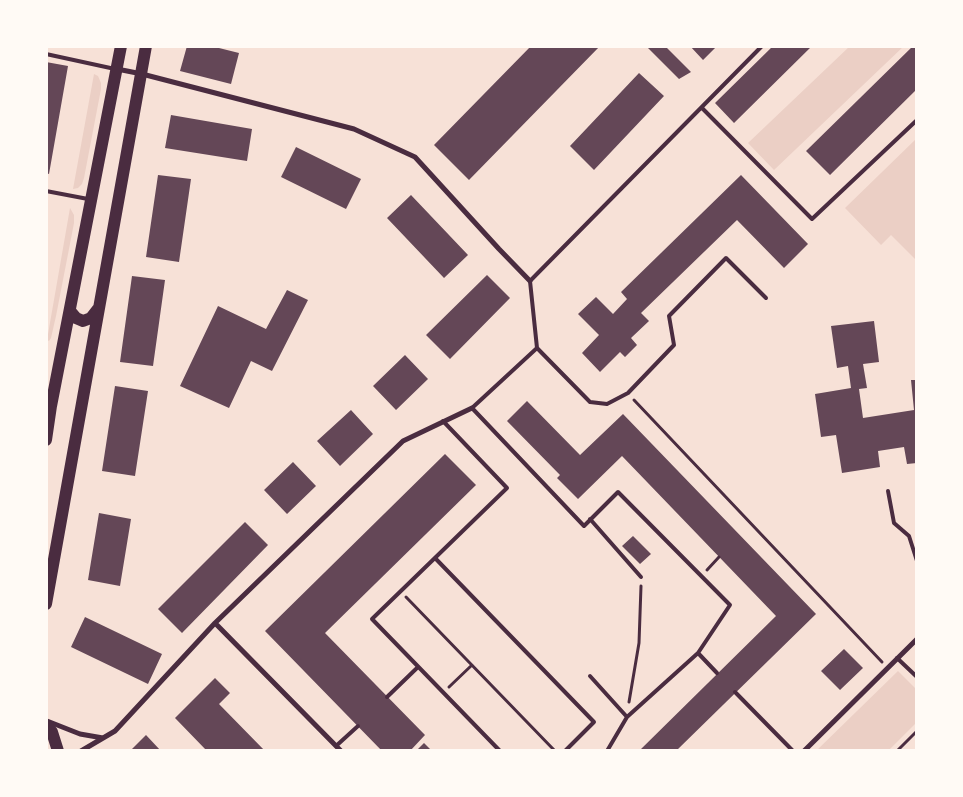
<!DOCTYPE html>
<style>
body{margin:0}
#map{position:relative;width:963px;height:797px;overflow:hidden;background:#f7e1d7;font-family:"Golos Text",sans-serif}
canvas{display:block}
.frame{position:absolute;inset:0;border:48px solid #fffaf5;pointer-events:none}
</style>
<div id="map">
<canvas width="963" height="797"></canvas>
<div class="frame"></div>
</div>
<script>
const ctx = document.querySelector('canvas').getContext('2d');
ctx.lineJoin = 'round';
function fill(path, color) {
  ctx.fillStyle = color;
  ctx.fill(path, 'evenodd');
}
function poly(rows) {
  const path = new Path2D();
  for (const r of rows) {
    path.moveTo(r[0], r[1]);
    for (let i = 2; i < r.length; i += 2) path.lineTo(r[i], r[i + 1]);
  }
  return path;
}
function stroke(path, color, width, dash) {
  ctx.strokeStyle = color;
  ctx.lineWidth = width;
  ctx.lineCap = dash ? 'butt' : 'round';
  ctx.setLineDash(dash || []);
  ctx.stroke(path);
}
fill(poly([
 [850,46,904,46,774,170,748,143],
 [94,74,98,76,101,83,101,89,84,178,82,184,78,188,73,189],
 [917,138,917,261,891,235,881,245,845,208],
 [70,208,74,215,74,223,56,316,51,338,49,341,47,340],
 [898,671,917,690,917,722,888,751,816,751]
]), '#ebcfc5');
fill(poly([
 [187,46,211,46,239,53,231,84,180,71],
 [531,46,600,46,469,180,434,145],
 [646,46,665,46,691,72,679,79],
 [690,46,717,46,703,60],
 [773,46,812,46,734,123,715,103],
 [913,46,917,46,917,89,830,175,806,151],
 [46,62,68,66,49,174,46,173],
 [639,73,664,96,594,170,570,146],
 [171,115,252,129,247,161,165,148],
 [296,147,361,179,346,209,281,177],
 [158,175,191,179,179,262,146,257],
 [741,175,808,244,784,268,737,220,641,313,649,321,631,338,637,345,625,357,620,352,600,372,582,353,599,335,578,314,596,297,613,314,627,299,621,292],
 [411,195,468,255,444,278,387,218],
 [487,275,510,298,450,359,426,335],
 [132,276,165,280,153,366,120,362],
 [287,290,308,300,272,371,251,361,229,408,180,386,218,306,266,329],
 [874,321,879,362,863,364,867,388,859,389,863,418,914,410,911,380,917,380,917,463,907,464,904,447,878,451,880,467,842,473,836,435,821,437,815,394,851,388,848,366,837,368,831,326],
 [405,355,428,379,396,410,373,386],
 [115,386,148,391,135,476,102,471],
 [527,401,580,455,623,414,816,614,677,750,678,751,641,751,640,750,776,616,622,456,578,499,557,478,560,475,507,421],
 [351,410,373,434,340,466,317,441],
 [445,454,476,485,325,633,425,735,410,751,382,751,265,631],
 [293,462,316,486,287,514,264,490],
 [99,513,131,519,120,586,88,580],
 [245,522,268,545,182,633,158,609],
 [633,536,651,554,640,564,622,546],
 [85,617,162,654,148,684,71,647],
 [844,649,863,668,840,690,821,671],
 [215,678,230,693,219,704,265,751,207,751,175,718],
 [146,735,161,751,130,751],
 [424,743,432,751,416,751]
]), '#644757');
stroke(poly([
 [634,400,882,662],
 [707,570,719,557],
 [406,597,555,751],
 [449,687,472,665],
 [629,702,639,643,641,586],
 [897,751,917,731]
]), '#4a2c40', 3);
stroke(poly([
 [46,54,115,69],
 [702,108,812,219,917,120],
 [46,191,88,199],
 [537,348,590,402,607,404,628,393,674,345,669,316,726,258,766,298],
 [443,421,507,488,372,619,500,751],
 [888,491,894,523,909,536,917,561],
 [590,519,641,577],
 [435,558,594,722,565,751],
 [698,653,717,673],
 [897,658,917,677],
 [590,676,627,717,607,751],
 [735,692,793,751],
 [387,697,418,667],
 [627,717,698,653,730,605,618,492,584,526,472,408,537,348,530,281,762,46],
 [336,746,358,726]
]), '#4a2c40', 4);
stroke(poly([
 [117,69,142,74,354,129,415,157,499,249,530,281],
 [215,623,341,751],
 [47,721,80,734,103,738],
 [81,751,115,731,215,623,403,441,472,408],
 [804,751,917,639]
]), '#4a2c40', 5);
stroke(poly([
 [70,311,76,318,83,321,91,318,98,309],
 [46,440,51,406,121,46],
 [46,604,146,46],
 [46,725,52,732,58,751]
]), '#4a2c40', 12);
</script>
